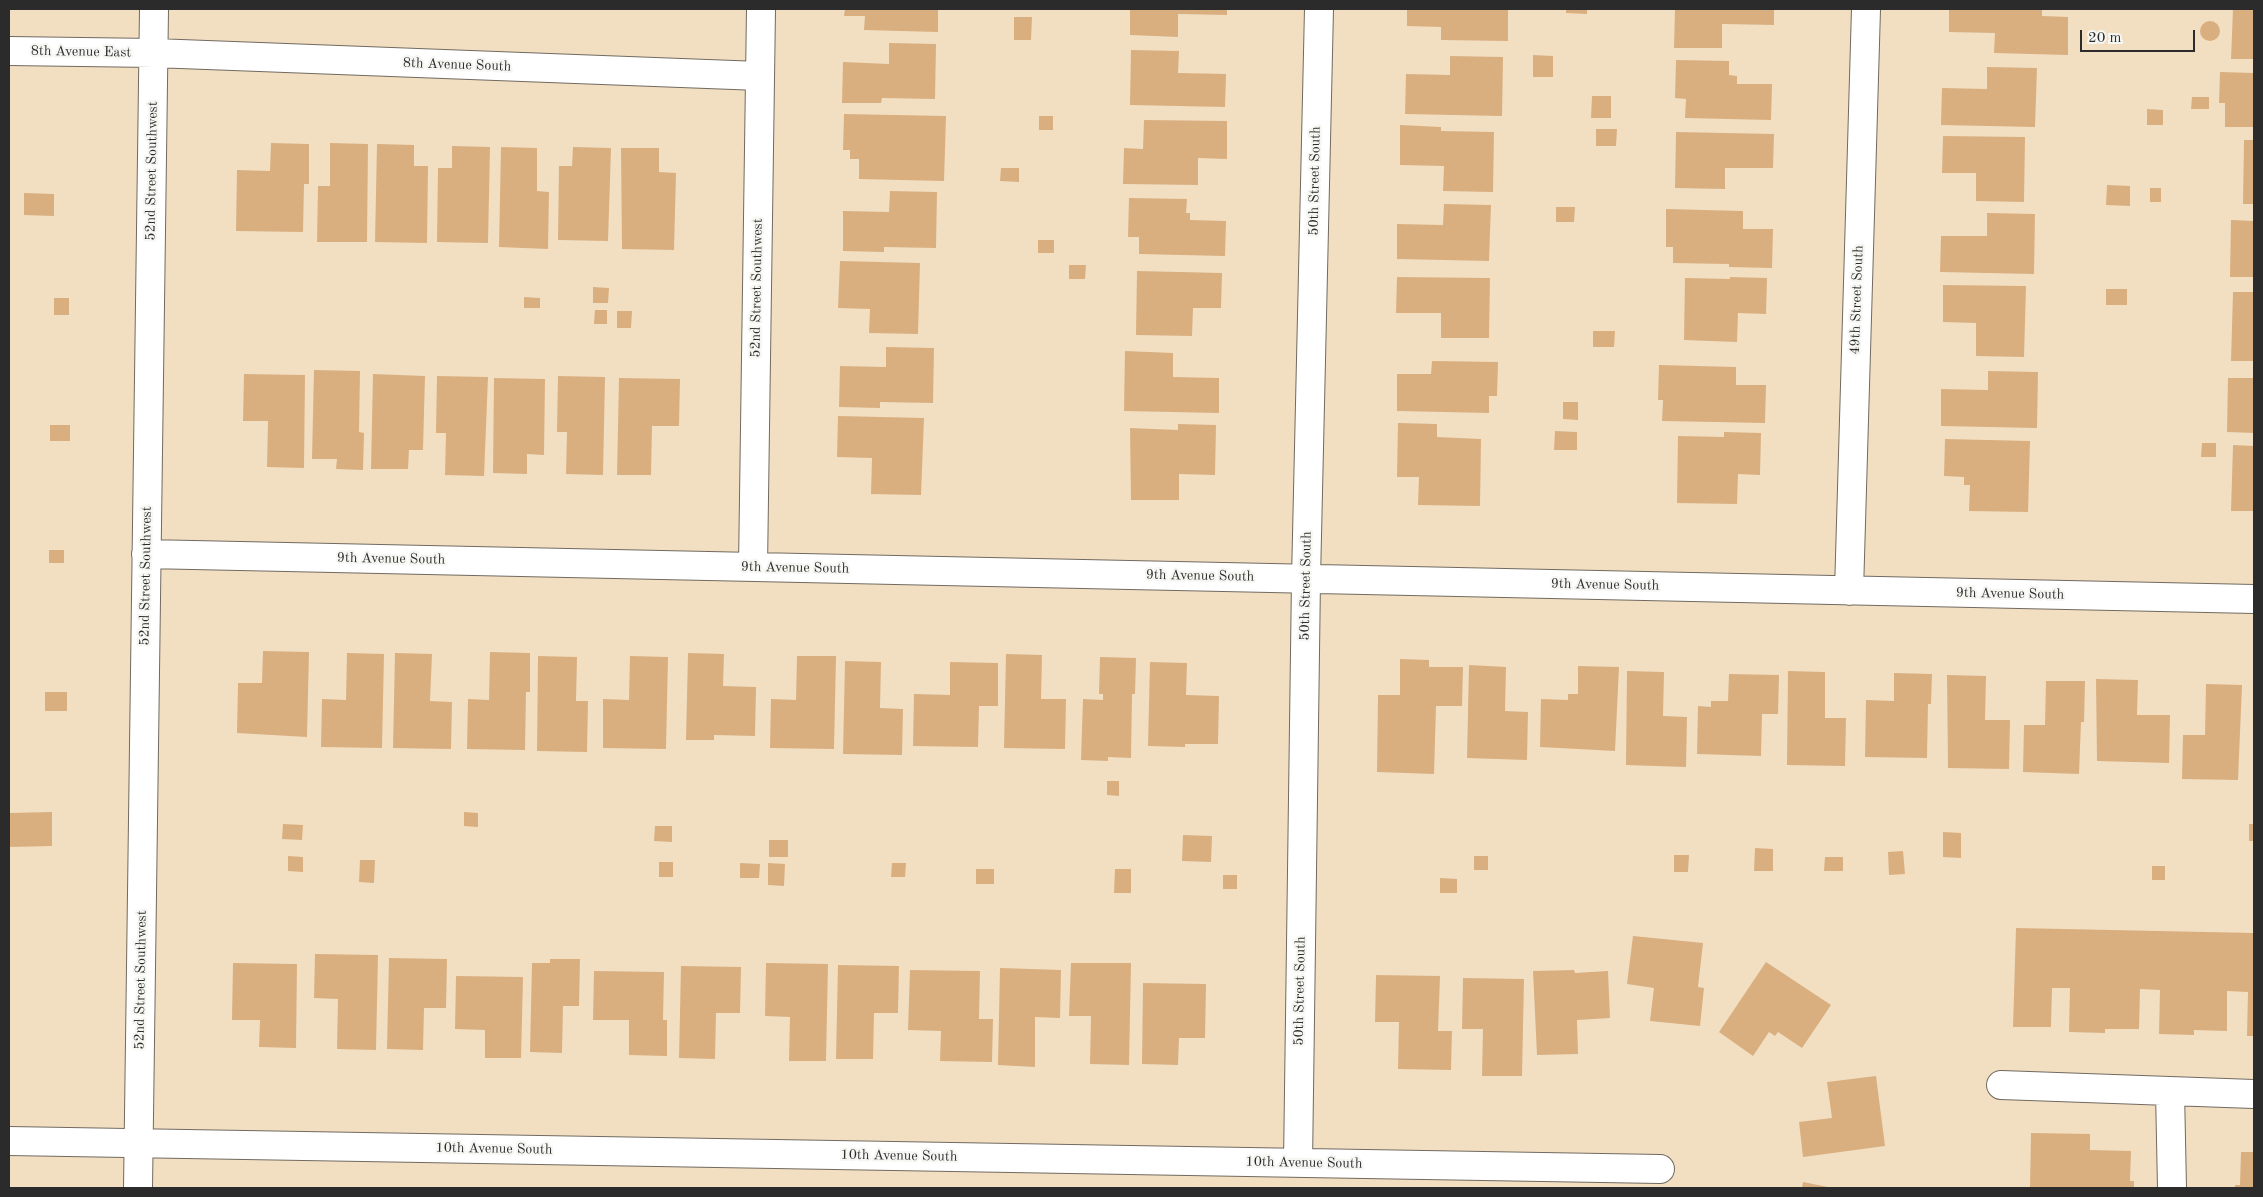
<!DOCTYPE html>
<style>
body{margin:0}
#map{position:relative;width:2263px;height:1197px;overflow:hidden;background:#f2dfc2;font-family:"Old Standard TT",serif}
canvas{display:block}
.frame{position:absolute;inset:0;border:10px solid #2b2b2b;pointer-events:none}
.scale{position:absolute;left:2080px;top:30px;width:115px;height:22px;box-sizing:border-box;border:2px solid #2b2b2b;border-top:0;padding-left:6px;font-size:15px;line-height:18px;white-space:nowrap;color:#2b2b2b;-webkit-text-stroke:4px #f6f6f2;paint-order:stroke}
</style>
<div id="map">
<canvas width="2263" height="1197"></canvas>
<div class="frame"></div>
<div class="scale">20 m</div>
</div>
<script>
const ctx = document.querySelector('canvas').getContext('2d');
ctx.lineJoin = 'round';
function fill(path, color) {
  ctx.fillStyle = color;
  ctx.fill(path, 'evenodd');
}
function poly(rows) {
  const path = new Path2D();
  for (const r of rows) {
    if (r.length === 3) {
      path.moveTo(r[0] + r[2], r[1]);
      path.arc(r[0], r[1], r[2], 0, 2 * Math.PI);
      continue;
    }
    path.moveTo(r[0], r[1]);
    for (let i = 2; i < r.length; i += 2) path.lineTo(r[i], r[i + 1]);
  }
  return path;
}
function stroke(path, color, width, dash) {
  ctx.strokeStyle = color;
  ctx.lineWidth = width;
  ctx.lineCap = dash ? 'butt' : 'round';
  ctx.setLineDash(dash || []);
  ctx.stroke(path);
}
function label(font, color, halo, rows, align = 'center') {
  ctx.font = font + ' "Old Standard TT",serif';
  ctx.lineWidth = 4.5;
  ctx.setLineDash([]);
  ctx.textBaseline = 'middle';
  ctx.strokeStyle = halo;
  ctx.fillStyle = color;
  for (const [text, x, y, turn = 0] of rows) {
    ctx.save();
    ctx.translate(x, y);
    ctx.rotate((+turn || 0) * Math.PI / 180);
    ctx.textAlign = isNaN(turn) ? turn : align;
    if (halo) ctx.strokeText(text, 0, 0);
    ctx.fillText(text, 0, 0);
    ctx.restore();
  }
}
fill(poly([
 [845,9,938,9,938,32,864,30,865,16,844,16],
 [1130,9,1227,9,1227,15,1178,14,1178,37,1130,35],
 [1407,9,1508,10,1508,41,1441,40,1441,27,1407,26],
 [1566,9,1587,9,1587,14,1566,13],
 [1675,9,1774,9,1774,25,1722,24,1722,48,1674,48],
 [1949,9,2042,9,2042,16,2068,17,2068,55,1994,53,1995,33,1949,32],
 [2233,9,2254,9,2254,59,2231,59],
 [1014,17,1032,17,1031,40,1014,40],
 [2210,31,10],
 [889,43,936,44,935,99,882,98,881,103,842,103,843,62,889,64],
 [1131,50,1179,51,1178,73,1226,74,1225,107,1130,105],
 [1533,55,1553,56,1553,77,1533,77],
 [1450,56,1503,57,1502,116,1405,114,1406,74,1450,75],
 [1676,60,1729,61,1729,75,1737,76,1737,84,1772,84,1771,120,1685,118,1686,99,1675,98],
 [1987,67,2037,68,2035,127,1941,125,1942,88,1987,89],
 [2220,72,2254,73,2254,127,2225,127,2225,103,2219,103],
 [1592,96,1611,96,1611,118,1591,118],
 [2192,97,2209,97,2209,109,2191,109],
 [2147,109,2163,110,2163,125,2147,125],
 [844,114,946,116,944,181,859,179,859,159,850,159,850,150,843,150],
 [1039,116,1053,116,1053,130,1039,130],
 [1144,120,1227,121,1227,159,1198,158,1198,185,1123,184,1124,148,1143,149],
 [1400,125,1441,127,1441,131,1494,132,1493,192,1443,191,1444,166,1400,165],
 [1596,129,1617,129,1616,146,1596,146],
 [1676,132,1774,134,1773,168,1725,168,1725,189,1675,188],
 [1943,136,2025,137,2024,202,1976,201,1976,173,1942,173],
 [2244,140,2254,140,2254,204,2243,204],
 [271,143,309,144,309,184,304,184,303,232,236,231,237,170,270,171],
 [330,143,368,144,367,242,317,242,318,186,330,186],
 [377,144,414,145,414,166,428,166,427,243,375,242],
 [452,146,490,147,488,243,437,242,438,168,452,168],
 [501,147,537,148,537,191,549,192,548,249,499,247],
 [573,147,611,148,608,241,558,240,559,166,572,166],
 [621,148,659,148,659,172,676,173,674,250,622,249],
 [1001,168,1019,168,1019,182,1000,181],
 [2107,185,2130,186,2130,206,2106,205],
 [2150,188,2161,188,2161,202,2150,202],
 [890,191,937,192,936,248,884,247,884,252,843,251,843,211,889,212],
 [24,193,54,194,54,216,24,215],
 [1129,198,1187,199,1186,213,1190,213,1190,220,1226,221,1225,256,1139,254,1139,237,1128,237],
 [1444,204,1491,205,1489,261,1397,259,1397,224,1443,225],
 [1556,207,1575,207,1574,222,1556,222],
 [1666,209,1743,211,1743,229,1773,229,1772,268,1729,267,1729,264,1673,263,1673,247,1666,247],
 [1987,213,2035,214,2034,274,1940,272,1941,236,1987,236],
 [2231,220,2254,221,2254,277,2230,277],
 [1038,240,1054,240,1054,253,1038,253],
 [840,261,920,263,918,334,869,333,870,309,838,308],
 [1069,265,1086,265,1085,279,1069,279],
 [1137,271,1222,273,1221,308,1193,308,1192,336,1136,335],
 [1397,277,1490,278,1489,338,1441,338,1441,313,1396,313],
 [1730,277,1767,278,1766,314,1738,313,1737,342,1684,340,1685,278,1730,279],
 [1943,285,2026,286,2024,357,1976,356,1976,323,1943,322],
 [593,287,609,288,608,303,593,303],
 [2106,289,2127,289,2127,305,2106,305],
 [2233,292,2254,292,2254,361,2231,361],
 [524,297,540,298,540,308,524,308],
 [54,298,69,298,69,315,54,315],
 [595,310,607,310,607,324,594,324],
 [617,311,632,311,631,328,617,328],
 [1593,331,1615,331,1614,347,1593,347],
 [886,347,934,348,933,403,880,402,880,408,839,407,840,366,886,367],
 [1125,351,1173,353,1173,377,1219,378,1219,413,1124,411],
 [1432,361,1498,362,1497,396,1489,396,1489,413,1397,411,1397,374,1431,374],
 [1659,365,1736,367,1736,385,1766,385,1765,423,1662,421,1663,400,1658,400],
 [314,370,360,371,359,432,364,433,363,470,336,469,337,459,312,459],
 [1988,371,2038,372,2037,428,1941,426,1941,389,1988,390],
 [244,374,305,375,304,468,267,467,268,421,243,421],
 [373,374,425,376,423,450,409,450,408,469,371,469],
 [437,376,488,377,484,476,445,475,446,433,436,433],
 [558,376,605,377,603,475,566,474,567,432,557,432],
 [494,378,545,379,544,455,527,454,527,474,493,473],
 [619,378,680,379,679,426,652,426,651,475,617,475],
 [2228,378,2254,378,2254,433,2227,432],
 [1563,402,1578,402,1578,420,1563,419],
 [838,416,924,418,921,495,871,494,872,458,837,457],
 [1398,423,1437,424,1437,437,1481,439,1480,506,1418,505,1419,477,1397,477],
 [1178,424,1216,425,1215,475,1179,474,1179,500,1131,500,1130,428,1178,430],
 [50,425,70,425,70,441,50,441],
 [1555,431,1577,432,1577,450,1554,450],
 [1724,432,1761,433,1760,475,1738,474,1737,504,1677,503,1678,436,1724,437],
 [1945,439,2030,441,2028,512,1969,511,1970,485,1964,485,1964,477,1944,476],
 [2202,443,2216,443,2216,457,2201,457],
 [2233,445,2254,446,2254,511,2231,511],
 [49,550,64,550,64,563,49,563],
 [263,651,309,652,307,737,237,733,238,683,262,683],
 [490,652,530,653,530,692,526,692,525,750,467,749,468,699,489,700],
 [347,653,384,654,382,748,321,747,322,699,346,700],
 [395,653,432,654,430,701,452,702,451,749,393,748],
 [688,653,724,654,723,686,756,687,755,736,714,735,714,740,686,740],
 [1006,654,1042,655,1041,699,1066,699,1065,749,1004,748],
 [538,656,577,657,576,701,588,701,587,752,537,751],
 [630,656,668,657,666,749,603,748,603,699,629,700],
 [797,656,836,656,834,749,770,748,771,699,796,700],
 [1100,657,1136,658,1135,694,1132,694,1131,758,1108,757,1108,761,1081,760,1083,699,1103,700,1103,694,1099,694],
 [1400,659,1429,660,1429,667,1463,667,1462,706,1436,706,1434,774,1377,772,1378,695,1400,695],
 [845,661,881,662,880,708,903,709,902,755,843,754],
 [950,662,998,663,998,706,979,706,978,747,913,746,914,694,950,695],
 [1150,662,1187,663,1186,695,1219,696,1218,744,1185,744,1185,747,1148,746],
 [1469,665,1506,667,1505,711,1528,712,1527,760,1467,758],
 [1578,666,1619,667,1615,751,1540,747,1541,699,1568,700,1568,694,1578,694],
 [1627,671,1664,672,1663,716,1687,717,1686,767,1626,765],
 [1788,671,1825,672,1825,718,1846,718,1845,766,1787,765],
 [1894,673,1932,674,1931,704,1928,704,1927,758,1865,757,1866,700,1894,701],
 [1729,674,1779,675,1778,714,1762,714,1761,756,1697,754,1698,706,1711,707,1711,701,1728,701],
 [1947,675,1986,676,1985,720,2010,720,2009,769,1948,768],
 [2096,679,2138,680,2137,715,2170,715,2169,763,2097,761],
 [2046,681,2085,681,2084,722,2081,722,2079,774,2023,772,2024,725,2045,725],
 [2206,684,2242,685,2238,780,2182,779,2183,735,2205,735],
 [45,692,67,692,67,711,45,711],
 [1107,781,1119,781,1119,796,1107,795],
 [52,812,52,846,9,847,9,813],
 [464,812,478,813,478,827,464,826],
 [283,824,303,825,302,840,282,839],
 [2249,824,2254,824,2254,841,2249,841],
 [655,826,672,826,672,842,654,841],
 [1943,832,1961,833,1961,858,1943,857],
 [1183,835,1212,836,1211,862,1182,861],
 [769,840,788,840,788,857,769,857],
 [1755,848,1773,849,1773,871,1754,871],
 [1903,851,1905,874,1889,875,1888,852],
 [1674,855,1689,855,1688,872,1674,872],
 [288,856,303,857,303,872,288,871],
 [1474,856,1488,856,1488,870,1474,870],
 [1825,857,1843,857,1843,871,1824,871],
 [360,860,375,860,374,883,359,882],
 [659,862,673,862,673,877,659,877],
 [740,863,760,864,759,878,740,878],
 [768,863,785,864,784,886,768,885],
 [892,863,906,863,905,877,891,877],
 [2152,866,2165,866,2165,880,2152,880],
 [976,869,994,869,994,884,976,884],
 [1115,869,1131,869,1131,893,1114,893],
 [1223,875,1237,875,1237,889,1223,889],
 [1440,878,1457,879,1457,893,1440,893],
 [2016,928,2254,933,2254,1036,2247,1036,2248,992,2227,991,2227,1031,2194,1030,2194,1035,2159,1034,2160,990,2140,989,2139,1029,2105,1029,2105,1033,2069,1032,2070,988,2052,988,2051,1027,2013,1027],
 [1633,936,1703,943,1698,987,1704,988,1700,1026,1650,1021,1654,988,1627,984],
 [315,954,378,955,376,1050,337,1049,338,999,314,998],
 [389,958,447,959,446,1008,424,1008,423,1050,387,1049],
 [550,959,580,959,579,1006,563,1006,562,1053,530,1052,532,963,550,963],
 [1766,962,1831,1005,1802,1048,1778,1032,1775,1036,1769,1032,1753,1056,1719,1032],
 [233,963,297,964,296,1048,259,1047,260,1020,232,1020],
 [766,963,828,964,826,1061,789,1061,790,1017,765,1016],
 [1071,963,1131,963,1129,1065,1090,1064,1091,1016,1069,1016],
 [838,965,899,966,898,1013,874,1013,873,1059,836,1059],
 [681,966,741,967,740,1013,716,1013,715,1059,679,1058],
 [1000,968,1061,970,1060,1018,1035,1017,1035,1067,998,1065],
 [910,970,980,971,979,1019,993,1019,992,1062,940,1061,941,1031,908,1030],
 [1574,970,1575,973,1608,971,1610,1018,1577,1020,1578,1054,1537,1055,1533,971],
 [594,971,664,972,663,1020,667,1020,667,1056,629,1055,629,1020,593,1020],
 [1376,975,1440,976,1438,1031,1452,1031,1451,1070,1398,1069,1399,1022,1375,1022],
 [456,976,523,977,521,1058,485,1058,485,1030,455,1029],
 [1463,978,1524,979,1522,1076,1482,1076,1483,1029,1462,1029],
 [1143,983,1206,984,1205,1038,1179,1038,1178,1065,1142,1064],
 [1876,1076,1885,1146,1803,1157,1799,1122,1832,1118,1827,1082],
 [2031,1133,2090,1134,2090,1150,2131,1151,2130,1181,2134,1181,2134,1188,2030,1188],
 [2241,1152,2254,1152,2254,1188,2235,1188,2235,1185,2240,1185],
 [1803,1182,1828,1187,1827,1188,1802,1188]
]), '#d9af80');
const minor = poly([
 [9,51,154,53,760,76],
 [146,554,2254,599],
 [753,567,761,9],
 [1849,591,1866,9],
 [2001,1085,2254,1094],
 [2170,1091,2172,1188],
 [9,1141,1660,1169],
 [1298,1163,1306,579,1319,9],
 [138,1188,154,9]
]);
stroke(minor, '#716a60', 30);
stroke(minor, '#fff', 28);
label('14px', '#2b2b2b', '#f6f6f2', [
 ["8th Avenue East",81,52,1],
 ["8th Avenue South",457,65,2],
 ["52nd Street Southwest",152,171,-89],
 ["50th Street South",1315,181,-89],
 ["52nd Street Southwest",757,288,-89],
 ["49th Street South",1857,300,-88],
 ["9th Avenue South",391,559,1],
 ["9th Avenue South",795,568,1],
 ["52nd Street Southwest",146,576,-89],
 ["9th Avenue South",1200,576,1],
 ["9th Avenue South",1605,585,1],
 ["50th Street South",1306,586,-89],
 ["9th Avenue South",2010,594,1],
 ["52nd Street Southwest",141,980,-89],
 ["50th Street South",1300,991,-89],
 ["10th Avenue South",494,1149,1],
 ["10th Avenue South",899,1156,1],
 ["10th Avenue South",1304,1163,1]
]);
</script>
